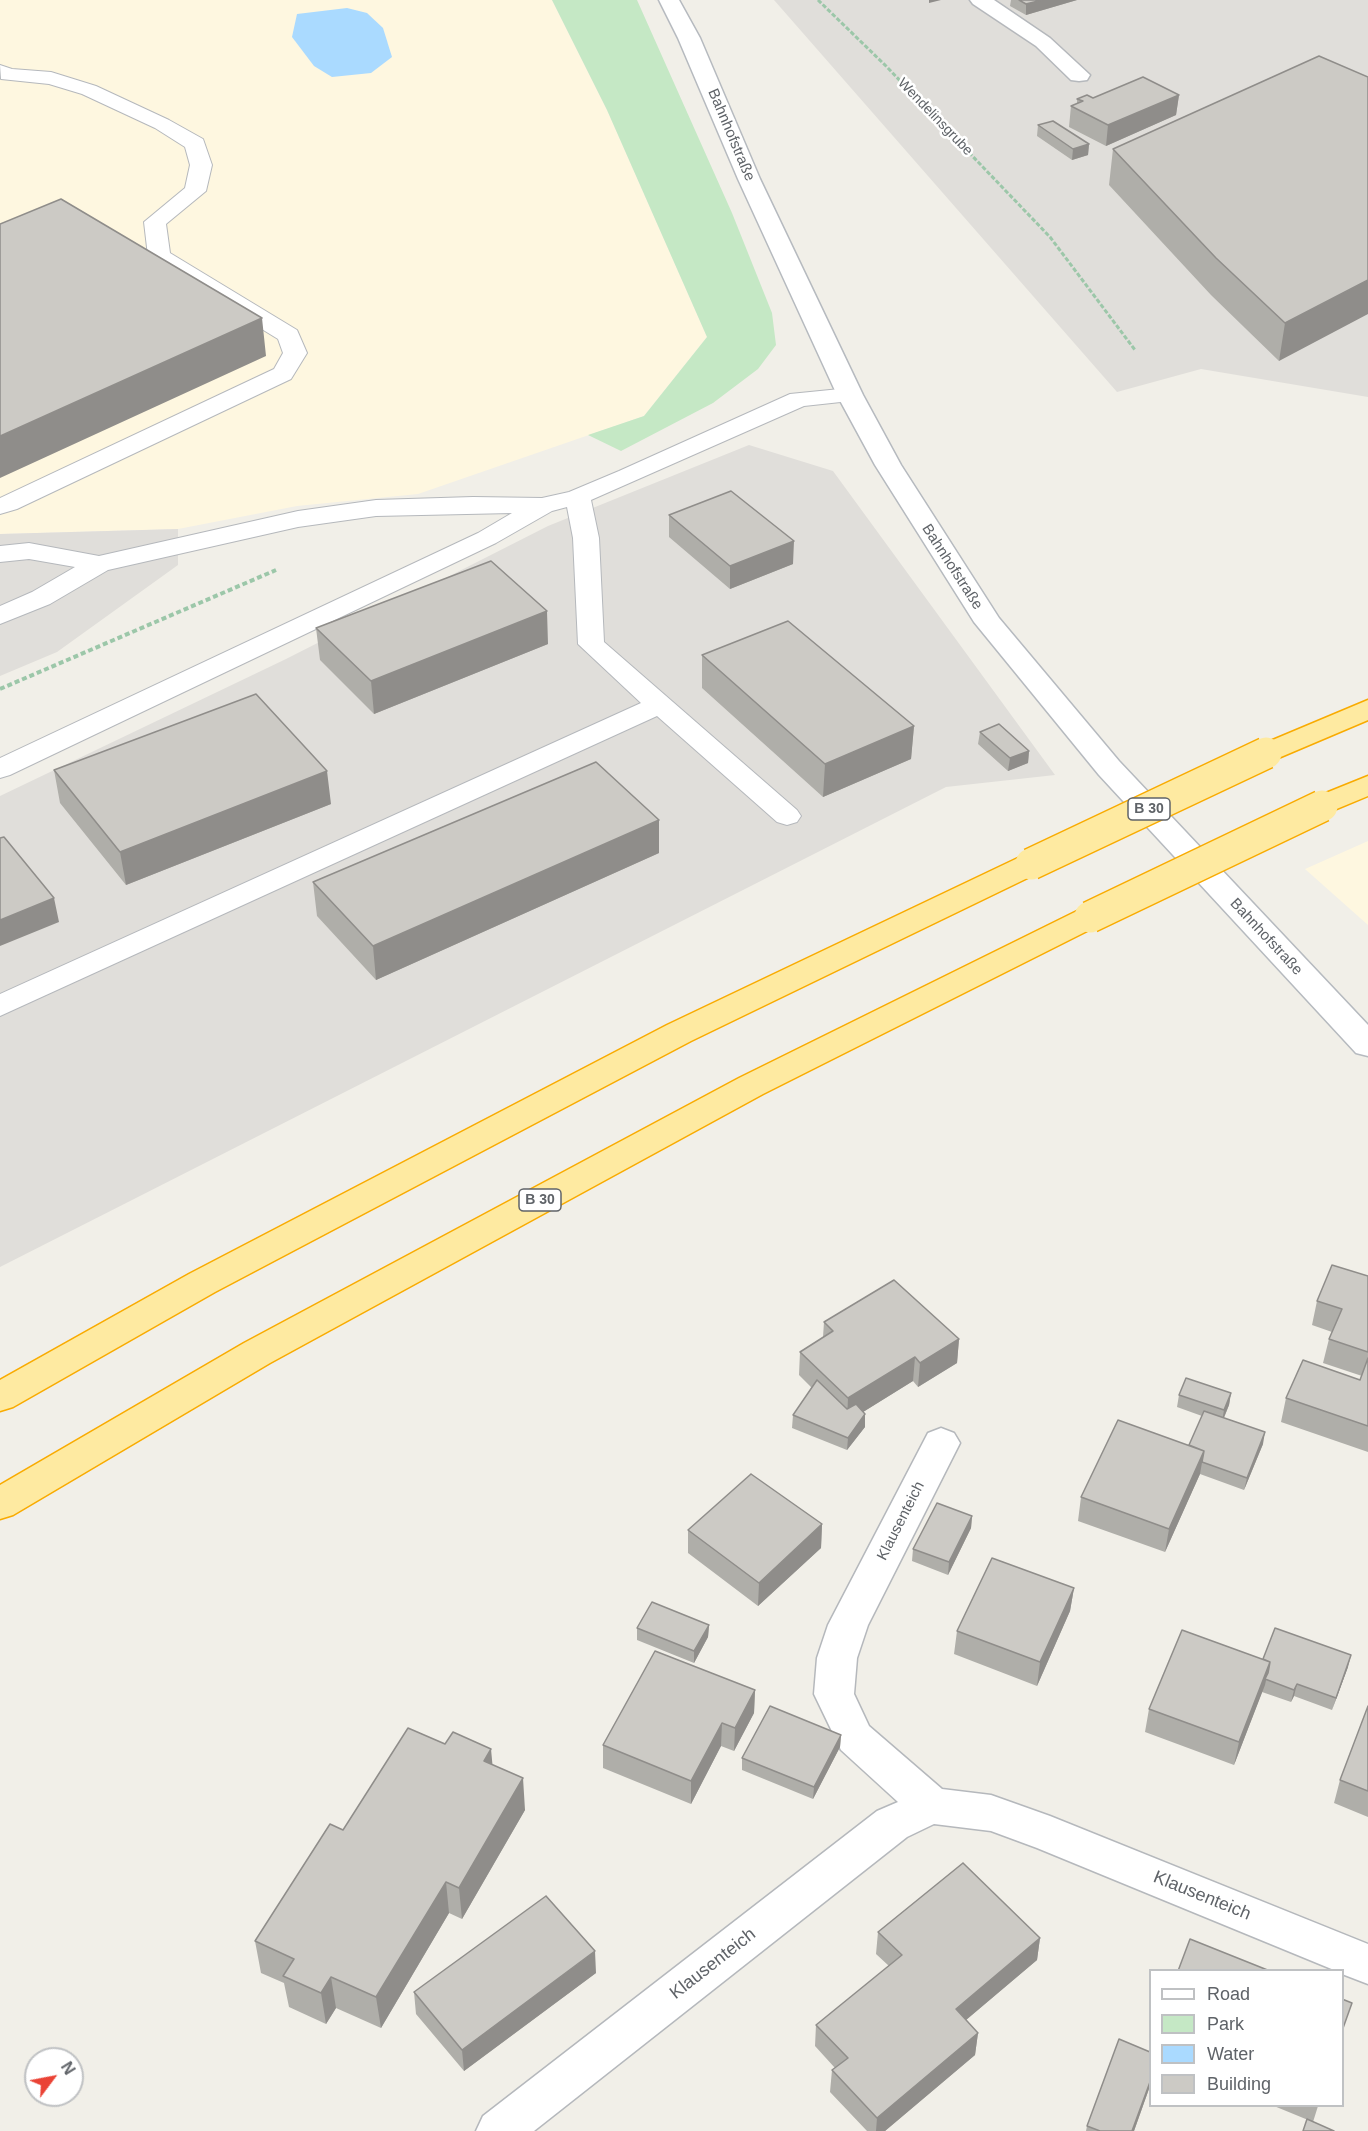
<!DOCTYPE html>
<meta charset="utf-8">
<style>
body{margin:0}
#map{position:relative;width:1368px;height:2131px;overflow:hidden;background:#f1efe8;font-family:Arial,sans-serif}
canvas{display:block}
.legend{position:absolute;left:1149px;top:1969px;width:195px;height:138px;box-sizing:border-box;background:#fff;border:2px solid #bfc1c3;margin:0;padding:8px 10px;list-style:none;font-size:18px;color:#5f6368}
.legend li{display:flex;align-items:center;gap:12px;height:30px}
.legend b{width:30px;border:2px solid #bfc1c3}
.north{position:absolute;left:24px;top:2047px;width:60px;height:60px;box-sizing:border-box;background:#fff;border:2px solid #bfc1c3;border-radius:50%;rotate:58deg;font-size:16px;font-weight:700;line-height:24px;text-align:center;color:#5f6368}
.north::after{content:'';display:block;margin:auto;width:21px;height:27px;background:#ea4335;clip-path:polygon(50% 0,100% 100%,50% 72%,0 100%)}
</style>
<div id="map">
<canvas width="1368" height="2131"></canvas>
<ul class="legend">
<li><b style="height:8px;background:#fff"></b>Road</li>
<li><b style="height:16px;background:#c5e8c5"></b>Park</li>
<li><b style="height:16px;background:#aadaff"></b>Water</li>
<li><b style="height:16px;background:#cccac5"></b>Building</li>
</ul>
<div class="north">N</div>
</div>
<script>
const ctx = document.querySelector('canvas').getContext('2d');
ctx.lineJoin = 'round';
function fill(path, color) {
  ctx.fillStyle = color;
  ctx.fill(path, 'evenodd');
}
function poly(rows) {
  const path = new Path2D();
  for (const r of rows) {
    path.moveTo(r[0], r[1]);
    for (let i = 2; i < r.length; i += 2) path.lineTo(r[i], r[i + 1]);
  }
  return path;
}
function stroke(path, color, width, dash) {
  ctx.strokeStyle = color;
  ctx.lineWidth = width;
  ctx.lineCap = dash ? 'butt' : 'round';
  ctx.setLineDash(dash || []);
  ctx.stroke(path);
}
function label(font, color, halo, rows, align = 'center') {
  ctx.font = font + ' Arial,sans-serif';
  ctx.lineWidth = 5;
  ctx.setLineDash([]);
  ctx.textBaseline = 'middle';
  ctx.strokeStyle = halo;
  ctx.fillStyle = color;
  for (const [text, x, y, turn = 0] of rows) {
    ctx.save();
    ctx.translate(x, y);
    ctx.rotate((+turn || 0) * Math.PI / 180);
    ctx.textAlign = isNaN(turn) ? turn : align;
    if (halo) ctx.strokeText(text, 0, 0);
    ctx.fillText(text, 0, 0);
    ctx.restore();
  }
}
fill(poly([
 [0,0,552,0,607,110,707,337,644,416,418,494,297,506,178,529,0,534],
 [1368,841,1368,925,1305,869]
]), '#fef7e0');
fill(poly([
 [774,0,1368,0,1368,397,1201,369,1117,392],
 [749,445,833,471,1055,775,946,787,0,1267,0,796,286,659,548,526],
 [178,529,178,565,57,652,0,676,0,534]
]), '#e0deda');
fill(poly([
 [552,0,637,0,732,213,772,313,776,345,758,369,713,403,621,451,588,435,644,416,707,337,607,110]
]), '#c5e8c5');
fill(poly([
 [347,8,367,13,383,28,392,57,371,73,332,77,314,66,292,37,297,14]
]), '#aadaff');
const service = poly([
 [0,65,12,69,51,72,96,86,169,120,203,139,212,165,206,191,166,224,170,253,297,330,307,353,291,379,17,509,0,514,0,498,274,369,283,353,278,339,151,261,148,256,144,222,185,188,190,165,185,147,155,128,82,94,49,84,1,79,0,65],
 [850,388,859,390,862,395,859,400,804,406,591,500,599,538,604,642,797,810,801,816,797,822,787,825,777,822,657,716,0,1016,0,994,641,703,578,644,573,538,567,507,552,511,496,543,10,775,0,778,0,758,478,533,512,513,376,516,298,527,108,570,50,604,0,624,0,606,32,592,75,567,29,559,0,562,0,546,29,543,99,556,298,511,376,500,473,497,542,498,569,492,619,471,790,394,850,388]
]);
const minor = poly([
 [970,0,994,0,1050,38,1090,75,1087,80,1079,81,1071,80,1036,46,973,4,970,0],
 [941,1428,954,1433,960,1443,868,1625,857,1658,854,1694,869,1726,942,1789,991,1795,1050,1816,1368,1944,1368,1984,1342,1974,1342,1970,1334,1970,1037,1848,991,1831,934,1824,907,1837,534,2131,476,2131,483,2116,877,1811,898,1802,841,1750,814,1694,817,1658,828,1625,928,1433,941,1428]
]);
const secondary = poly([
 [659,0,679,0,700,38,760,179,863,395,901,465,999,618,1119,761,1368,1025,1368,1056,1356,1053,1099,775,974,622,875,465,837,395,738,179,678,38,659,0]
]);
const trunk = poly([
 [1368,700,1368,720,1276,759,1266,762,1256,759,1251,753,1256,747,1368,700],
 [1368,776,1368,796,1322,815,1311,813,1307,806,1311,799,1368,776],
 [1031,854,1042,857,1046,864,1042,871,691,1041,215,1292,13,1407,0,1411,0,1380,189,1274,667,1025,1020,857,1031,854],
 [1090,907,1101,910,1106,917,1101,924,763,1094,270,1363,13,1515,0,1519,0,1485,244,1343,739,1078,1079,910,1090,907]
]);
stroke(service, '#b5b8bc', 2);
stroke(minor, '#b5b8bc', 3);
stroke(secondary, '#b6babf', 3);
stroke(trunk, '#f9ab00', 3);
stroke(poly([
 [818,0,886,66,1050,237,1135,350]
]), '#9cc7a9', 3, [4.5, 2]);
stroke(poly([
 [0,689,276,570]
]), '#9cc7a9', 4, [5, 3]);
fill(service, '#fff');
fill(minor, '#fff');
fill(secondary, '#fff');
fill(trunk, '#feeaa1');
const trunkBridge = poly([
 [1031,864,1266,753],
 [1090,917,1322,806]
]);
stroke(trunkBridge, '#f9ab00', 34, []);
stroke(trunkBridge, '#feeaa1', 31);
fill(poly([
 [1011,0,1077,0,1026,15,1010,6],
 [1368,77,1279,361,1211,295,1109,185,1113,149],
 [1179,95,1176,115,1106,146,1069,127,1071,106,1077,104,1077,99],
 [1038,125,1089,144,1088,155,1072,160,1037,136],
 [669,515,793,564,730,589,669,537],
 [316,628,548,644,374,714,320,660],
 [702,655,914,726,911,759,823,797,702,688],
 [980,732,1029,751,1028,763,1008,771,978,744],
 [54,770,331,804,126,885,60,803],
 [659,853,376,980,317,916,313,882],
 [1368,1276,1368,1452,1281,1422,1286,1398,1360,1380,1362,1376,1323,1363,1329,1339,1332,1332,1312,1325,1317,1301],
 [824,1322,959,1339,957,1363,918,1387,913,1381,863,1412,865,1427,847,1450,792,1428,793,1415,812,1388,799,1375,800,1352,823,1337],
 [1231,1393,1229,1405,1224,1418,1263,1444,1244,1490,1200,1474,1165,1552,1078,1521,1081,1497,1189,1445,1202,1416,1177,1407,1179,1395],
 [972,1516,971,1528,948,1575,912,1561,913,1549],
 [822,1524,821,1548,758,1606,688,1553,688,1530],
 [1074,1588,1070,1611,1037,1686,954,1654,957,1631],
 [709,1625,708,1637,694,1663,637,1640,637,1628],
 [1263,1659,1348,1667,1332,1710,1294,1696,1291,1702,1262,1692,1234,1765,1145,1732,1149,1709],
 [755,1690,754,1713,734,1751,721,1746,691,1804,603,1768,603,1745],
 [1368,1706,1368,1817,1334,1803,1340,1780],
 [841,1735,840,1747,813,1799,742,1770,742,1758],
 [492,1765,525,1810,462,1919,449,1913,381,2028,336,2008,326,2024,289,2007,284,1983,261,1973,255,1941,343,1830],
 [878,1932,1040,1938,1037,1960,966,2020,978,2033,975,2055,885,2131,867,2131,830,2092,832,2070,835,2068,815,2046,816,2025,889,1966,876,1954],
 [596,1973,464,2071,416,2014,414,1992],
 [1150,2052,1150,2086,1134,2131,1086,2131,1087,2126],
 [1274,2106,1318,2106,1313,2122]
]), '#afaea9');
fill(poly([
 [929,0,941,0,929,3],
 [1042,0,1077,0,1026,15,1026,4],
 [1179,95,1176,115,1106,146,1108,125],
 [1089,144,1088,155,1072,160,1073,149],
 [1368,280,1368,314,1279,361,1285,323],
 [262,318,266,356,0,478,0,436],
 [794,541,793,564,730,589,730,566],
 [547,611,548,644,374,714,371,681],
 [914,726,911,759,823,797,825,764],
 [1029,751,1028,763,1008,771,1010,758],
 [327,771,331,804,126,885,120,852],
 [659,820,659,853,376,980,373,946],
 [54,898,59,922,0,946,0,920],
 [959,1339,957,1363,918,1387,920,1363],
 [915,1357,913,1381,847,1422,848,1398],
 [1231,1393,1229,1405,1222,1422,1224,1410],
 [865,1414,865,1427,847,1450,848,1438],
 [1265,1432,1263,1444,1244,1490,1247,1478],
 [1204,1451,1200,1474,1165,1552,1169,1529],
 [972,1516,971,1528,948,1575,949,1562],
 [822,1524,821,1548,758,1606,759,1583],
 [1074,1588,1070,1611,1037,1686,1040,1662],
 [709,1625,708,1637,694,1663,694,1651],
 [1351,1655,1348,1667,1332,1710,1336,1698],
 [1270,1662,1265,1685,1234,1765,1239,1742],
 [1297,1684,1294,1696,1291,1702,1294,1690],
 [755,1690,754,1713,734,1751,735,1728],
 [722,1723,721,1746,691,1804,691,1781],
 [841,1735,840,1747,813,1799,814,1787],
 [491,1749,494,1781,484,1761],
 [523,1778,525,1810,462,1919,459,1888],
 [446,1882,449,1913,381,2028,376,1997],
 [1040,1938,1037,1960,953,2031,956,2009],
 [595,1951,596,1973,464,2071,462,2050],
 [331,1977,336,2008,326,2024,321,1993],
 [978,2033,975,2055,885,2131,876,2131,877,2118],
 [1150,2082,1150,2086,1134,2131,1132,2131]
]), '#8f8d8a');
const building = poly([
 [1019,0,1042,0,1026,4,1019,0],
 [1319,56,1368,77,1368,280,1285,323,1216,258,1113,149,1319,56],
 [1143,77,1179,95,1108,125,1071,106,1083,101,1077,99,1087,95,1093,98,1143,77],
 [1053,121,1089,144,1073,149,1038,125,1053,121],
 [61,199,262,318,0,436,0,224,61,199],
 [731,491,794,541,730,566,669,515,731,491],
 [491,561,547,611,371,681,316,628,491,561],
 [788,621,914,726,825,764,702,655,788,621],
 [256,694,327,771,120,852,54,770,256,694],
 [999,724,1029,751,1010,758,980,732,999,724],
 [596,762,659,820,373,946,313,882,596,762],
 [4,837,54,898,0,920,0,838,4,837],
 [1332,1265,1368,1276,1368,1352,1329,1339,1342,1309,1317,1301,1332,1265],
 [894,1280,959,1339,920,1363,915,1357,848,1398,800,1352,833,1331,824,1322,894,1280],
 [1368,1358,1368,1426,1286,1398,1303,1360,1360,1380,1368,1358],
 [1186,1378,1231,1393,1224,1410,1179,1395,1186,1378],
 [817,1380,847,1409,856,1404,865,1414,848,1438,793,1415,817,1380],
 [1204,1411,1265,1432,1247,1478,1202,1462,1204,1451,1189,1445,1204,1411],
 [1118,1420,1204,1451,1169,1529,1081,1497,1118,1420],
 [751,1474,822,1524,759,1583,688,1530,751,1474],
 [937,1503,972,1516,949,1562,913,1549,937,1503],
 [992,1558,1074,1588,1040,1662,957,1631,992,1558],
 [652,1602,709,1625,694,1651,637,1628,652,1602],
 [1275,1628,1351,1655,1336,1698,1297,1684,1294,1690,1265,1679,1268,1673,1270,1662,1263,1659,1275,1628],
 [1182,1630,1270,1662,1239,1742,1149,1709,1182,1630],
 [655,1651,755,1690,735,1728,722,1723,691,1781,603,1745,655,1651],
 [770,1706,841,1735,814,1787,742,1758,770,1706],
 [1368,1706,1368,1791,1340,1780,1368,1706],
 [408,1728,445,1744,453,1732,491,1749,484,1761,523,1778,459,1888,446,1882,376,1997,331,1977,321,1993,283,1976,294,1959,255,1941,330,1824,343,1830,408,1728],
 [963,1863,1040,1938,956,2009,978,2033,877,2118,832,2070,848,2058,816,2025,902,1955,878,1932,963,1863],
 [546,1896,595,1951,462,2050,414,1992,546,1896],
 [1190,1939,1270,1971,1178,1971,1190,1939],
 [1342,1999,1352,2003,1342,2031,1342,1999],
 [1119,2039,1150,2052,1150,2082,1132,2131,1100,2131,1087,2126,1119,2039],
 [1307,2119,1334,2131,1303,2131,1307,2119]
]);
fill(building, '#cccac5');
stroke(building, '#8f8d8a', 1.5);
label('14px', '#5f6368', '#fff', [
 ["Wendelinsgrube",935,117,46]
]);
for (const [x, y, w] of [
 [1149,809,42],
 [540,1200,42]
]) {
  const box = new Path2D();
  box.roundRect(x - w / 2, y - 11, w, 22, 4.5);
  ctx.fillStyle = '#fff';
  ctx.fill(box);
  stroke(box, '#5f6368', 1.5);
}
label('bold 14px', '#5f6368', null, [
 ["B 30",1149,809],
 ["B 30",540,1200]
]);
label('15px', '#5f6368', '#fff', [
 ["Bahnhofstraße",731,135,67],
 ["Bahnhofstraße",952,567,57],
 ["Bahnhofstraße",1266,937,47],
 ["Klausenteich",901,1521,-63]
]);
label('18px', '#5f6368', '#fff', [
 ["Klausenteich",1202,1896,22],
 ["Klausenteich",713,1964,-38]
]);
</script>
